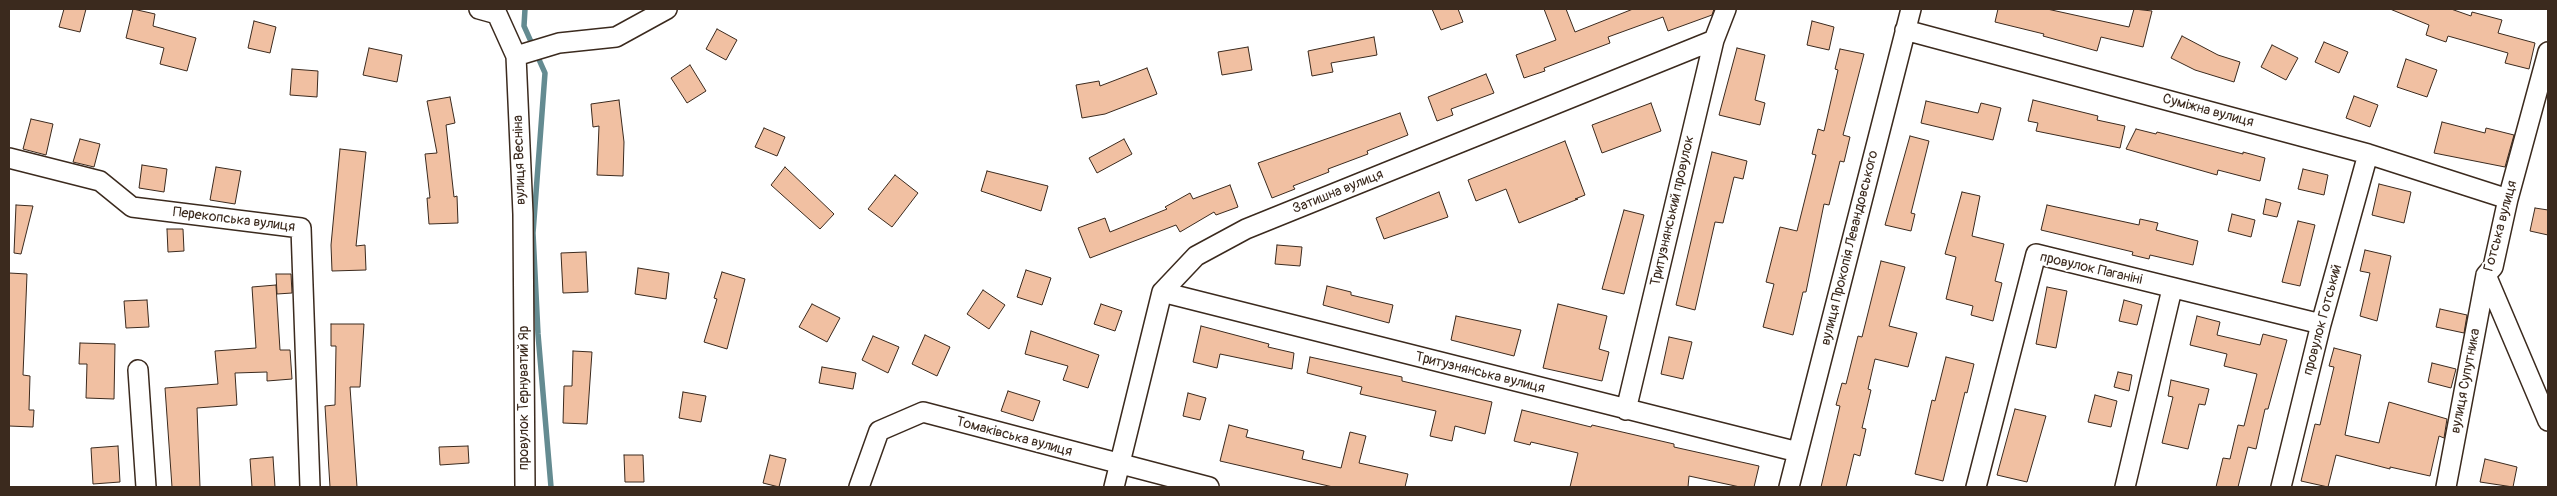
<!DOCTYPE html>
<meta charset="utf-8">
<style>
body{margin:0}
#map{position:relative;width:2557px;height:496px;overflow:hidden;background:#fff;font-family:Pangolin,sans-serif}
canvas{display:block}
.frame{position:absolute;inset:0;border:10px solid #3b2a1e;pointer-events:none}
</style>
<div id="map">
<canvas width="2557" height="496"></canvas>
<div class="frame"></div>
</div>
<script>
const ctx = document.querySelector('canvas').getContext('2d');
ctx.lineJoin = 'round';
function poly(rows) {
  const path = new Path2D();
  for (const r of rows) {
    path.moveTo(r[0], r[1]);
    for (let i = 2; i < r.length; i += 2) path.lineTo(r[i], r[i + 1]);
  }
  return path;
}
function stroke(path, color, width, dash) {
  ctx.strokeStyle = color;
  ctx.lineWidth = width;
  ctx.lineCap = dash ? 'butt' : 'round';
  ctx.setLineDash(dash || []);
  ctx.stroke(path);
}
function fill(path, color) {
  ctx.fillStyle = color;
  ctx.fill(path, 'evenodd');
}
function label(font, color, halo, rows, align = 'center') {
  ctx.font = font + ' Pangolin,sans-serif';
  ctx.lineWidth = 4;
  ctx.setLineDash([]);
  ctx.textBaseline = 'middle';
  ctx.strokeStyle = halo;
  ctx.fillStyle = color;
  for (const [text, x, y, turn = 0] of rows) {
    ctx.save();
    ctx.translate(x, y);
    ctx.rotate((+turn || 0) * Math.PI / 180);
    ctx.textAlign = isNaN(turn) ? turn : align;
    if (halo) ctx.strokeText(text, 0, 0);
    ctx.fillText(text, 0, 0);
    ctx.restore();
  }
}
stroke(poly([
 [525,9,524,26,545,73,533,233,538,334,551,487]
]), '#648b91', 5.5);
const building = poly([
 [64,9,86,9,80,32,59,27,64,9],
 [133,9,155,14,153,26,196,38,187,71,160,64,164,48,126,38,133,9],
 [1432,9,1458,9,1463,22,1441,30,1432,9],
 [1544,9,1566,9,1575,32,1633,9,1714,9,1712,15,1668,31,1663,17,1608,37,1610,43,1544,68,1545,71,1524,78,1516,55,1556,40,1544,9],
 [1998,9,2047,9,2129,27,2134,9,2152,11,2143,47,2101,37,2097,51,2043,36,2044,34,1995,22,1998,9],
 [2390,9,2451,9,2471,16,2472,12,2502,20,2498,33,2535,43,2529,69,2505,63,2508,53,2448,36,2446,42,2426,35,2429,25,2390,9],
 [254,21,276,27,270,53,248,48,254,21],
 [1812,21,1834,27,1829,50,1807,45,1812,21],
 [717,29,737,40,726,60,706,49,717,29],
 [2182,36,2218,55,2240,62,2234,82,2195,70,2171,58,2182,36],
 [1374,37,1377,55,1331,63,1333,72,1312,76,1308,51,1374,37],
 [2324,42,2348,52,2339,73,2315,62,2324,42],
 [2272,45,2298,58,2286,80,2261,67,2272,45],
 [1248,47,1252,70,1222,75,1218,52,1248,47],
 [369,48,402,55,397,82,363,75,369,48],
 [1737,48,1765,55,1755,100,1765,103,1760,125,1719,115,1737,48],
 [1840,49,1864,54,1843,135,1850,137,1844,162,1840,161,1829,205,1824,204,1806,292,1803,292,1793,335,1763,327,1774,284,1766,282,1780,227,1797,231,1816,155,1812,154,1818,129,1824,131,1838,70,1835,69,1840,49],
 [2406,59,2437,70,2427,97,2397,87,2406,59],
 [690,65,706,91,687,103,671,78,690,65],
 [1147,68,1157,94,1105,114,1082,118,1076,85,1099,81,1100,86,1147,68],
 [292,69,318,71,317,97,290,95,292,69],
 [1486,74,1494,93,1451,109,1453,115,1437,121,1428,97,1486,74],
 [2354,96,2378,105,2370,127,2346,118,2354,96],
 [450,97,455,123,446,125,454,197,457,196,458,223,429,224,427,198,430,198,425,154,437,153,427,101,450,97],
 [619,100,624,142,623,176,597,175,599,126,593,127,591,104,619,100],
 [2033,100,2098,116,2097,120,2125,126,2120,148,2036,131,2038,123,2028,121,2033,100],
 [1926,101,1978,113,1981,103,2001,108,1993,140,1921,123,1926,101],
 [1651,103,1661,131,1602,153,1592,125,1651,103],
 [1400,113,1408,135,1367,151,1368,154,1328,169,1329,172,1293,186,1295,189,1272,198,1258,163,1400,113],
 [31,119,53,124,46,155,23,149,31,119],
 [2442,122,2485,133,2486,128,2514,135,2505,167,2434,153,2442,122],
 [764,128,785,137,777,156,755,147,764,128],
 [2136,129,2156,134,2157,132,2243,154,2243,152,2265,158,2260,181,2218,170,2217,175,2126,149,2136,129],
 [1910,136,1929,141,1911,213,1915,214,1911,231,1885,225,1910,136],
 [80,139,100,144,94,167,73,162,80,139],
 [1124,139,1132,154,1097,173,1089,158,1124,139],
 [1565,141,1585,195,1575,199,1578,199,1519,223,1506,189,1476,201,1468,180,1565,141],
 [340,149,366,152,356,246,365,245,366,270,332,271,331,245,340,149],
 [1712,152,1747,161,1743,179,1734,177,1723,223,1715,222,1695,310,1676,305,1712,152],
 [142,165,167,169,164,192,139,188,142,165],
 [216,167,241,171,235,204,210,200,216,167],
 [785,167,834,214,820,229,771,185,785,167],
 [2303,169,2328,175,2324,195,2298,189,2303,169],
 [987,171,1048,186,1041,211,981,191,987,171],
 [895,175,918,193,892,227,868,209,895,175],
 [2379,184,2411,192,2404,223,2372,215,2379,184],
 [1230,185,1238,207,1216,215,1214,212,1180,232,1176,225,1090,258,1078,228,1105,218,1110,232,1167,209,1165,207,1190,193,1193,199,1230,185],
 [1439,192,1448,217,1384,239,1376,218,1439,192],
 [1962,192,1980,196,1972,236,2004,244,1995,281,2002,283,1993,321,1971,315,1973,306,1946,299,1956,257,1945,254,1962,192],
 [2266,199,2281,203,2277,217,2263,214,2266,199],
 [16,205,33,206,21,254,14,253,16,205],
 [2047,205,2139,225,2140,219,2158,223,2156,230,2198,241,2193,265,2150,255,2149,259,2132,255,2133,252,2041,230,2047,205],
 [2535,208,2548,210,2548,235,2530,231,2535,208],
 [1624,210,1644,215,1624,294,1602,289,1624,210],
 [2232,214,2255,220,2251,237,2228,231,2232,214],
 [2298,221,2315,225,2300,286,2282,282,2298,221],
 [167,229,183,229,184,251,168,252,167,229],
 [1277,245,1302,247,1300,266,1275,264,1277,245],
 [2365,250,2391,256,2377,321,2360,316,2370,273,2360,271,2365,250],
 [586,252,588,292,563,293,561,253,586,252],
 [1881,261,1905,267,1889,326,1917,333,1908,367,1875,359,1868,389,1871,390,1862,428,1866,429,1860,456,1854,454,1846,487,1821,487,1840,406,1836,405,1842,383,1846,384,1858,336,1862,337,1881,261],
 [638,268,669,273,666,299,635,294,638,268],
 [1026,270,1051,278,1042,305,1017,297,1026,270],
 [722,272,745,279,727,349,704,342,717,299,714,298,722,272],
 [9,273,27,274,23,375,30,376,29,410,34,410,33,427,9,426,9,273],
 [276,274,291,274,292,293,277,294,276,274],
 [276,285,280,350,290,350,292,379,267,381,267,372,235,373,237,405,197,408,200,487,172,487,165,388,218,384,215,351,256,348,252,287,276,285],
 [1327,286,1351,292,1351,295,1393,305,1389,323,1323,305,1327,286],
 [2047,287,2067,291,2056,348,2036,344,2047,287],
 [983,290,1005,305,989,329,967,314,983,290],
 [147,300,149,327,126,328,124,301,147,300],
 [2124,300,2142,305,2137,325,2119,321,2124,300],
 [812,304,840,318,827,342,799,327,812,304],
 [1101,304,1122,311,1115,331,1094,324,1101,304],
 [1558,304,1607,316,1599,349,1609,352,1602,381,1543,368,1558,304],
 [2440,309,2467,315,2464,333,2436,327,2440,309],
 [1456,316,1521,330,1514,356,1451,340,1456,316],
 [2197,316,2220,322,2217,335,2260,345,2263,334,2287,340,2268,409,2265,409,2256,449,2248,447,2238,487,2216,487,2223,458,2230,459,2238,425,2244,426,2257,374,2224,366,2227,354,2190,345,2197,316],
 [331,324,364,324,360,387,350,387,357,487,330,487,325,406,335,405,336,346,331,346,331,324],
 [1201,326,1269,344,1268,347,1294,353,1292,369,1220,354,1217,368,1193,362,1201,326],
 [1031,331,1099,355,1088,388,1063,380,1068,366,1025,354,1031,331],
 [925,335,950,347,937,376,912,364,925,335],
 [873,336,899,347,888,373,862,360,873,336],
 [1669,337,1692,342,1683,379,1661,374,1669,337],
 [80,343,115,344,114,399,86,398,87,364,79,364,80,343],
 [2334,348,2361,355,2345,435,2379,443,2389,402,2447,419,2444,438,2439,436,2430,476,2390,467,2390,469,2336,455,2328,487,2301,481,2315,424,2320,425,2334,367,2329,366,2334,348],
 [573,351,592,352,587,424,563,423,564,386,572,386,573,351],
 [1310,357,1402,377,1402,381,1492,402,1485,434,1455,426,1452,441,1430,436,1436,411,1360,394,1362,387,1307,373,1310,357],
 [1946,357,1974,364,1967,393,1965,392,1943,481,1915,474,1932,400,1935,401,1946,357],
 [2432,363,2456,369,2451,388,2428,382,2432,363],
 [822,367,856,373,853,389,819,383,822,367],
 [2118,372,2132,375,2129,391,2114,387,2118,372],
 [2171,380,2209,389,2205,405,2199,404,2188,449,2162,443,2173,397,2168,396,2171,380],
 [1008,391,1040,401,1033,421,1001,411,1008,391],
 [683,392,706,396,701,422,679,418,683,392],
 [1188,393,1206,398,1200,420,1183,416,1188,393],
 [2095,395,2117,401,2111,427,2088,422,2095,395],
 [2015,409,2046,416,2027,482,1997,475,2015,409],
 [1522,410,1591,427,1592,425,1674,444,1674,447,1759,466,1754,487,1740,487,1689,476,1688,487,1570,487,1578,453,1531,442,1530,445,1514,441,1522,410],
 [1229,425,1248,430,1246,437,1304,451,1302,459,1341,468,1350,432,1366,436,1359,463,1408,474,1405,487,1333,487,1220,461,1229,425],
 [118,446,120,482,93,484,91,448,118,446],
 [468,446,469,463,440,465,439,447,468,446],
 [624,455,643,455,644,482,625,482,624,455],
 [770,455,786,459,779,487,763,483,770,455],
 [273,457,275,487,252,487,250,459,273,457],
 [2485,459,2517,467,2513,487,2480,482,2485,459]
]);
fill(building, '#f1c0a2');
stroke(building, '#3b2a1e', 1);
const minor = poly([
 [479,9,497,14,516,56,523,214,525,487],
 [1905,30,2368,154,2508,199],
 [2548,52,2508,199,2493,267,2486,275,2548,421],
 [516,56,559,43,616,37,667,9],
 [9,158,100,181,132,207,301,228,310,487],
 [1162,292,1798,452],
 [138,370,146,487],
 [1626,410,1714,40,1726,9],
 [859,487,879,431,923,412,1209,487],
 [1114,487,1162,292,1196,256,1246,229,1714,40],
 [1789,487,1911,9],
 [1976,487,2036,254,2321,324],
 [2125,487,2172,289],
 [2281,487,2321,324,2368,154],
 [2446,487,2486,275]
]);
stroke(minor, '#3b2a1e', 22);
stroke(minor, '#fff', 19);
label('14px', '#3b2a1e', '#fff', [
 ["Суміжна вулиця",2208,111,15],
 ["вулиця Весніна",520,160,-92],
 ["Затишна вулиця",1338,192,-22],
 ["Тритузнянський провулок",1673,211,-77],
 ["Перекопська вулиця",234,220,7],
 ["Готська вулиця",2501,226,-75],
 ["вулиця Прокопія Левандовського",1850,248,-76],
 ["провулок Паганіні",2091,269,13],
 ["провулок Готський",2323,320,-75],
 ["Тритузнянська вулиця",1480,373,14],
 ["вулиця Супутника",2466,381,-79],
 ["провулок Тернуватий Яр",524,398,-90],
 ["Томаківська вулиця",1014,437,15]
]);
</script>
